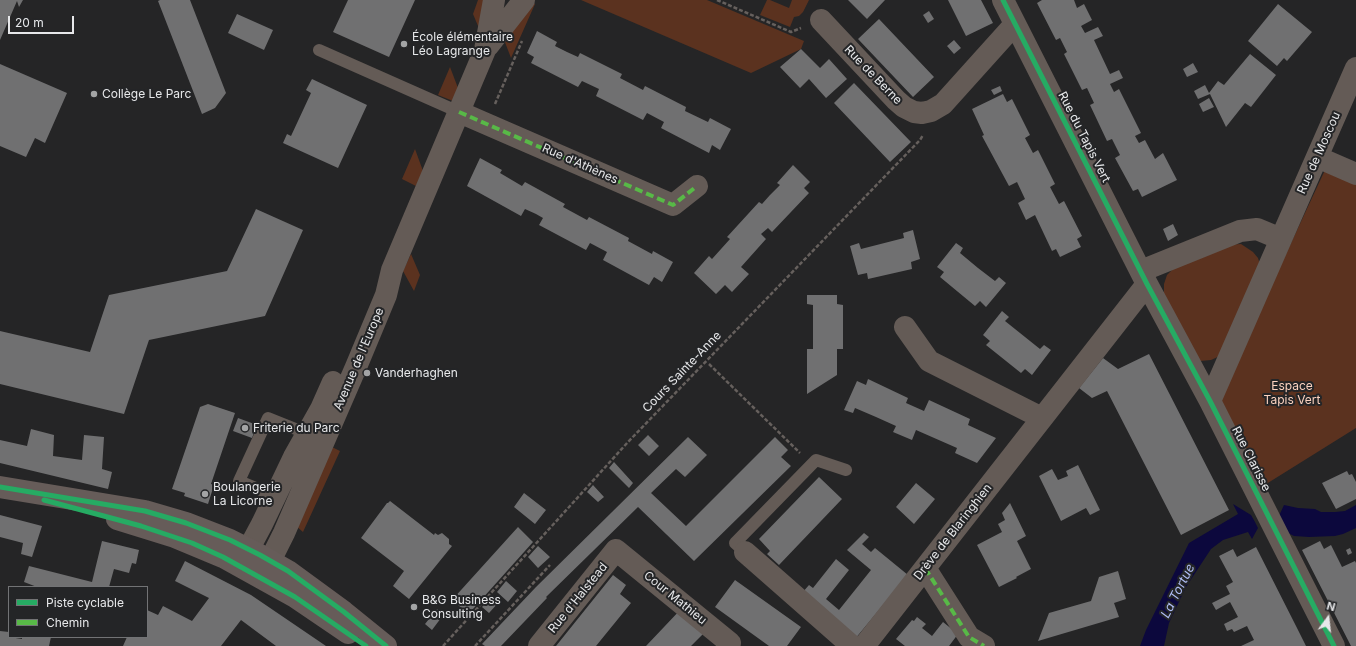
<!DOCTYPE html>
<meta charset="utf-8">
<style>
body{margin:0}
#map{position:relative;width:1356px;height:646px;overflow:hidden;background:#252526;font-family:Inter,sans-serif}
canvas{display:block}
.legend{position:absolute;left:8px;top:586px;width:140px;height:52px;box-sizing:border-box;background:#242527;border:1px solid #727375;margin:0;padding:5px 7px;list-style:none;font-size:12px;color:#e7e8ea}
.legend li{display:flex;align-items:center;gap:8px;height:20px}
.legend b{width:20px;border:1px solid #727375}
.north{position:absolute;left:1308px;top:598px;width:40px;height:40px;-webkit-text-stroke:3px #242527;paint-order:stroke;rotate:15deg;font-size:11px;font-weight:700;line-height:16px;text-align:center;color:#e7e8ea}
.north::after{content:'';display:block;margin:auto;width:14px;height:18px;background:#e7e8ea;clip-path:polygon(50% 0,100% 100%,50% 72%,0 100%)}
.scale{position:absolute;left:8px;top:16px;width:66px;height:18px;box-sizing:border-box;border:2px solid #e7e8ea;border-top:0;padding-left:5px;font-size:12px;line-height:14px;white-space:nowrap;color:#e7e8ea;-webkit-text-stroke:3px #242527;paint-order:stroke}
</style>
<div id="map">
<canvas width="1356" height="646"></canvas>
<ul class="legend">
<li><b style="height:5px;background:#26ab63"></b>Piste cyclable</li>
<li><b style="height:5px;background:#58b947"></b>Chemin</li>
</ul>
<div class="north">N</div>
<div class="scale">20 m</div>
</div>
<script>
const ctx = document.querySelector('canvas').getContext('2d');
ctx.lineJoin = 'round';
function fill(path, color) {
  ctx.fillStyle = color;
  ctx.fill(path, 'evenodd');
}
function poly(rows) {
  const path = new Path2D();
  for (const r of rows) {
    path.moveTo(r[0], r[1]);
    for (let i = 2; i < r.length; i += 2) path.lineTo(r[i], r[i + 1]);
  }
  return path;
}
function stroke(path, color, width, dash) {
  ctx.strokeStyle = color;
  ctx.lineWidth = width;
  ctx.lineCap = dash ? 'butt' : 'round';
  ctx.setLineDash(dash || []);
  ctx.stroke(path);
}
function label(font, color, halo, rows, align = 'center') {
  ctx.font = font + ' Inter,sans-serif';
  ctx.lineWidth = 4;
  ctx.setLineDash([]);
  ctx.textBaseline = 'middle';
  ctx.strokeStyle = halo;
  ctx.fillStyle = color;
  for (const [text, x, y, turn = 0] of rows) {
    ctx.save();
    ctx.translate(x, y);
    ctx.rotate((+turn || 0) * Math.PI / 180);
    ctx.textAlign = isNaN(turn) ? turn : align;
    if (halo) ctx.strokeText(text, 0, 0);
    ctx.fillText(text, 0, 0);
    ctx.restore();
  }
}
fill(poly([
 [478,0,487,0,481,33,473,14],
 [581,0,707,0,804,41,801,49,751,73],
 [767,0,770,0,789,8,792,0,809,0,803,12,799,16,794,17,790,27,760,15],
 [529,1,535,4,511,58,503,37],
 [450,67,458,88,453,101,438,95],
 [415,149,423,171,416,186,402,179],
 [1325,170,1356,183,1356,428,1263,486,1217,402],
 [1241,244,1253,252,1258,258,1261,268,1222,355,1211,360,1200,361,1164,295,1164,284,1167,275,1175,267,1226,245],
 [411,254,420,275,414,291,403,271],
 [326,444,340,451,303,532,296,526]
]), '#5b321f');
fill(poly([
 [1233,504,1251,515,1255,522,1258,528,1252,539,1248,532,1223,540,1211,549,1186,587,1169,623,1164,646,1140,646,1146,630,1189,543,1238,514],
 [1284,505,1298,508,1315,509,1321,512,1335,512,1345,511,1356,505,1356,528,1343,534,1335,536,1309,537,1294,536,1282,530,1278,518]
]), '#0c083d');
fill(poly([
 [0,0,23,0,19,7,17,1,0,40],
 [160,0,190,0,226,93,215,108,202,114,158,1],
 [348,0,415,0,389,57,333,32],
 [848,0,885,0,867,19],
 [948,0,981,0,993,23,966,36],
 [1042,0,1074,0,1077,8,1084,4,1092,20,1081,26,1085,33,1098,27,1103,36,1094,40,1110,74,1119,70,1123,78,1110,84,1114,92,1119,89,1141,133,1135,136,1139,143,1145,140,1155,159,1163,153,1177,180,1142,197,1138,189,1133,191,1115,158,1120,155,1112,139,1107,141,1090,105,1094,103,1087,88,1082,90,1064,54,1067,52,1060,38,1056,40,1037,3],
 [1278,4,1312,32,1287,61,1284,58,1277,66,1248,41],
 [929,11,934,19,928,23,923,15],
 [237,14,273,30,264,50,228,33],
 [879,19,934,77,913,97,858,39],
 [537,31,557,42,555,46,567,52,578,57,580,53,622,74,620,78,643,90,645,86,686,107,685,111,708,122,710,118,731,129,720,150,712,145,709,153,661,128,664,122,647,113,643,120,596,96,599,89,582,81,578,87,531,63,534,57,527,53],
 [954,40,961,48,954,54,947,46],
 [801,49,820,68,829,59,847,79,826,98,809,79,800,88,780,67],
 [1250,54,1276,75,1251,107,1245,103,1226,127,1210,94,1198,99,1194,91,1205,85,1209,93,1218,81,1224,85],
 [1193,63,1198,72,1187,77,1183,69],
 [0,64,67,93,45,143,35,138,26,157,0,146],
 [312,79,367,105,338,168,283,143,287,134,291,136,311,93,306,90],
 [854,83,911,142,890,162,834,103],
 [1000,86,1002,91,994,95,991,90],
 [1003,94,1007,102,1012,99,1030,135,1025,138,1033,153,1038,150,1055,184,1050,187,1059,204,1064,201,1082,236,1077,239,1081,247,1060,257,1056,249,1052,251,1035,215,1026,220,1018,203,1025,199,1017,182,1009,186,982,136,984,135,972,109],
 [1209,98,1214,107,1203,112,1199,104],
 [480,158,502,170,500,173,522,186,525,182,565,204,563,207,587,220,589,217,629,238,628,241,652,254,653,251,673,262,662,282,654,277,649,285,603,260,607,252,590,243,586,250,539,225,543,218,536,214,525,209,521,216,467,186],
 [793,165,810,182,804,188,809,193,772,232,768,228,761,234,766,239,741,267,749,274,732,292,725,285,716,294,694,273,709,256,712,259,730,239,727,237,759,202,762,204,770,195,780,185,777,183],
 [256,209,303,230,265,316,149,340,124,414,0,384,0,331,90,352,109,295,227,271],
 [1173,224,1178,235,1168,241,1163,229],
 [913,230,920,259,911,262,912,269,868,279,867,273,858,275,850,246,859,243,861,249,904,238,903,233],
 [956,243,963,248,960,253,978,268,995,281,999,277,1006,283,986,307,980,301,975,306,940,277,944,272,937,267],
 [807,295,837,295,837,304,843,305,843,349,837,349,837,375,807,394,807,349,813,349,813,305,807,304],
 [1002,311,1009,317,1005,321,1040,349,1044,345,1051,350,1032,375,1025,369,1021,373,986,345,990,341,983,335],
 [1149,354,1229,510,1181,535,1107,391,1092,398,1079,388,1103,358,1118,369],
 [868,379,908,398,906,403,924,411,929,400,970,419,968,425,996,438,977,463,955,453,957,448,916,430,912,440,893,432,896,426,876,417,855,408,853,413,844,410,857,381,866,385],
 [208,404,235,413,211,484,214,485,208,504,184,496,185,493,172,489,200,407],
 [238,418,257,425,252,438,233,431],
 [31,429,54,435,53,456,82,460,84,435,104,437,102,469,112,472,108,489,0,463,0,440,27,446],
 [648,435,659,446,649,456,638,445],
 [688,437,707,455,685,477,676,469,651,493,686,526,775,437,788,450,781,457,791,466,694,561,638,507,546,597,547,598,501,646,485,646,482,644,536,587],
 [614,462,633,483,629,488,609,468],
 [1078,465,1100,510,1090,515,1086,508,1061,521,1039,476,1052,469,1058,480,1068,476,1066,471],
 [1347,471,1349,475,1352,474,1356,482,1356,499,1336,509,1322,483],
 [819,477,842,499,779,565,767,554,770,551,759,539],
 [916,483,935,499,914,524,896,507],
 [593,485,604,497,598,502,587,492],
 [524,493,546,510,535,524,514,507],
 [390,501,434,535,435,533,438,535,442,533,449,539,449,544,452,546,409,599,393,586,404,571,361,538,387,503,388,503],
 [1010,503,1026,536,1017,541,1031,569,1016,577,1017,578,999,587,977,545,1002,532,998,524,1005,520,1002,513],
 [0,515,42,526,32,557,21,554,23,543,0,537],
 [518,527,533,542,464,619,460,615,464,610,452,600],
 [864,533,869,537,862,544,871,552,875,548,908,575,855,639,802,593,809,585,813,588,836,559,849,570,826,599,839,610,871,570,847,550],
 [102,541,139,550,136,564,132,563,129,573,114,569,109,587,37,587,24,582,29,566,92,582],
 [1320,541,1324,549,1331,545,1342,567,1355,561,1356,563,1356,646,1351,646,1302,550],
 [538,546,550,557,538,568,528,557],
 [1256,547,1296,626,1306,646,1241,646,1254,640,1247,626,1234,632,1232,629,1227,631,1224,624,1238,617,1230,602,1216,610,1212,603,1230,594,1226,586,1233,582,1219,556,1233,549,1237,557],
 [1350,548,1352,553,1348,555,1346,550],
 [185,561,251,595,326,646,276,646,241,620,221,646,123,646,127,637,147,637,147,610,158,615,163,606,192,621,209,598,175,581],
 [1118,571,1126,599,1114,603,1119,617,1038,641,1049,613,1091,601,1099,577],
 [613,575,626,585,620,594,631,603,596,646,556,646],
 [735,580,801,627,787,646,769,646,715,607],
 [506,581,517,591,508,602,497,592],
 [492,596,499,602,489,613,482,607],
 [682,608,706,631,691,646,646,646],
 [437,609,444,614,432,630,425,624],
 [917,617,926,624,922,628,932,636,943,622,958,634,949,646,905,646,896,639,912,620,914,621],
 [0,631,9,632,9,637,22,639,22,637,51,637,49,646,0,646]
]), '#707071');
stroke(poly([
 [717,0,791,32,801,28],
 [495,104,522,41],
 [709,364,800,453],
 [443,646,628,442,920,140,923,135],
 [475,646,550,565]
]), '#66605d', 2.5, [4, 2]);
stroke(poly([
 [319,50,459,112],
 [275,496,239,481,268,418,308,434],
 [745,552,735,543,816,460,846,470]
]), '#645b56', 12);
stroke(poly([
 [1003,0,1147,284,1210,401,1334,646],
 [821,20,896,100,904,107,914,112,922,113,931,111,943,104,1015,24],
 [488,46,524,0],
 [459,112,673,205,697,186],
 [1317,157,1356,174],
 [1141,271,1240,231,1257,229,1281,239],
 [905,327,929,361,1042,418],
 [1210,401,1356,68],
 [745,552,852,646],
 [240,565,262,524,294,457,321,409,333,382],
 [925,568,969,637,984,646],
 [262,577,284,533,356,367,386,295,392,270,485,50,494,0],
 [539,646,616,550,730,643,728,646],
 [864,646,1147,284]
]), '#645b56', 22);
stroke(poly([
 [0,487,145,511,186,523,230,540,260,555,288,571,344,612,386,646],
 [117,519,175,537,223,557,295,597,348,633]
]), '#665c59', 22);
stroke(poly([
 [459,112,673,205,697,186],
 [925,568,969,637,984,646]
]), '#58b947', 4, [8, 4]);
stroke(poly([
 [1003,0,1147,284,1210,401,1334,646],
 [0,487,145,511,186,523,230,540,260,555,288,571,344,612,386,646],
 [44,500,141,526,192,543,223,557,295,597,366,646]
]), '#26ab63', 5);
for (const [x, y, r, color] of [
 [404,44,4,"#a3a4a5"],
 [94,94,4,"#a3a4a5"],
 [367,373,4,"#a3a4a5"],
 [245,428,4,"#a3a4a5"],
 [205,494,4,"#a3a4a5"],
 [414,607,4,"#a3a4a5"]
]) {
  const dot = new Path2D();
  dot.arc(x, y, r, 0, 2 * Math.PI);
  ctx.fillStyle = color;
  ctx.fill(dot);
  stroke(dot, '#242527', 1.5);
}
label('12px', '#e7e8ea', '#242527', [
 ["École élémentaire",412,37],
 ["Léo Lagrange",412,51],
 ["Collège Le Parc",102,94],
 ["Vanderhaghen",375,373],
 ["Friterie du Parc",253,428],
 ["Boulangerie",213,487],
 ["La Licorne",213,501],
 ["B&G Business",422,600],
 ["Consulting",422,614]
], 'left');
label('12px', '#e7e8ea', '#242527', [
 ["Rue de Berne",873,75,46],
 ["Rue du Tapis Vert",1084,137,63],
 ["Rue de Moscou",1319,153,-66],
 ["Rue d'Athènes",580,164,24],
 ["Avenue de l'Europe",359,359,-67],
 ["Cours Sainte-Anne",682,372,-46],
 ["Rue Clarisse",1251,459,63],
 ["Drève de Blaringhien",953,532,-52],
 ["Rue d'Halstead",578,598,-51],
 ["Cour Mathieu",675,598,39]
]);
label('12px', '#fbd2bf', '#242527', [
 ["Espace",1292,386],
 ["Tapis Vert",1292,400]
]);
label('italic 13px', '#afbdf4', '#242527', [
 ["La Tortue",1178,591,-63]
]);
</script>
